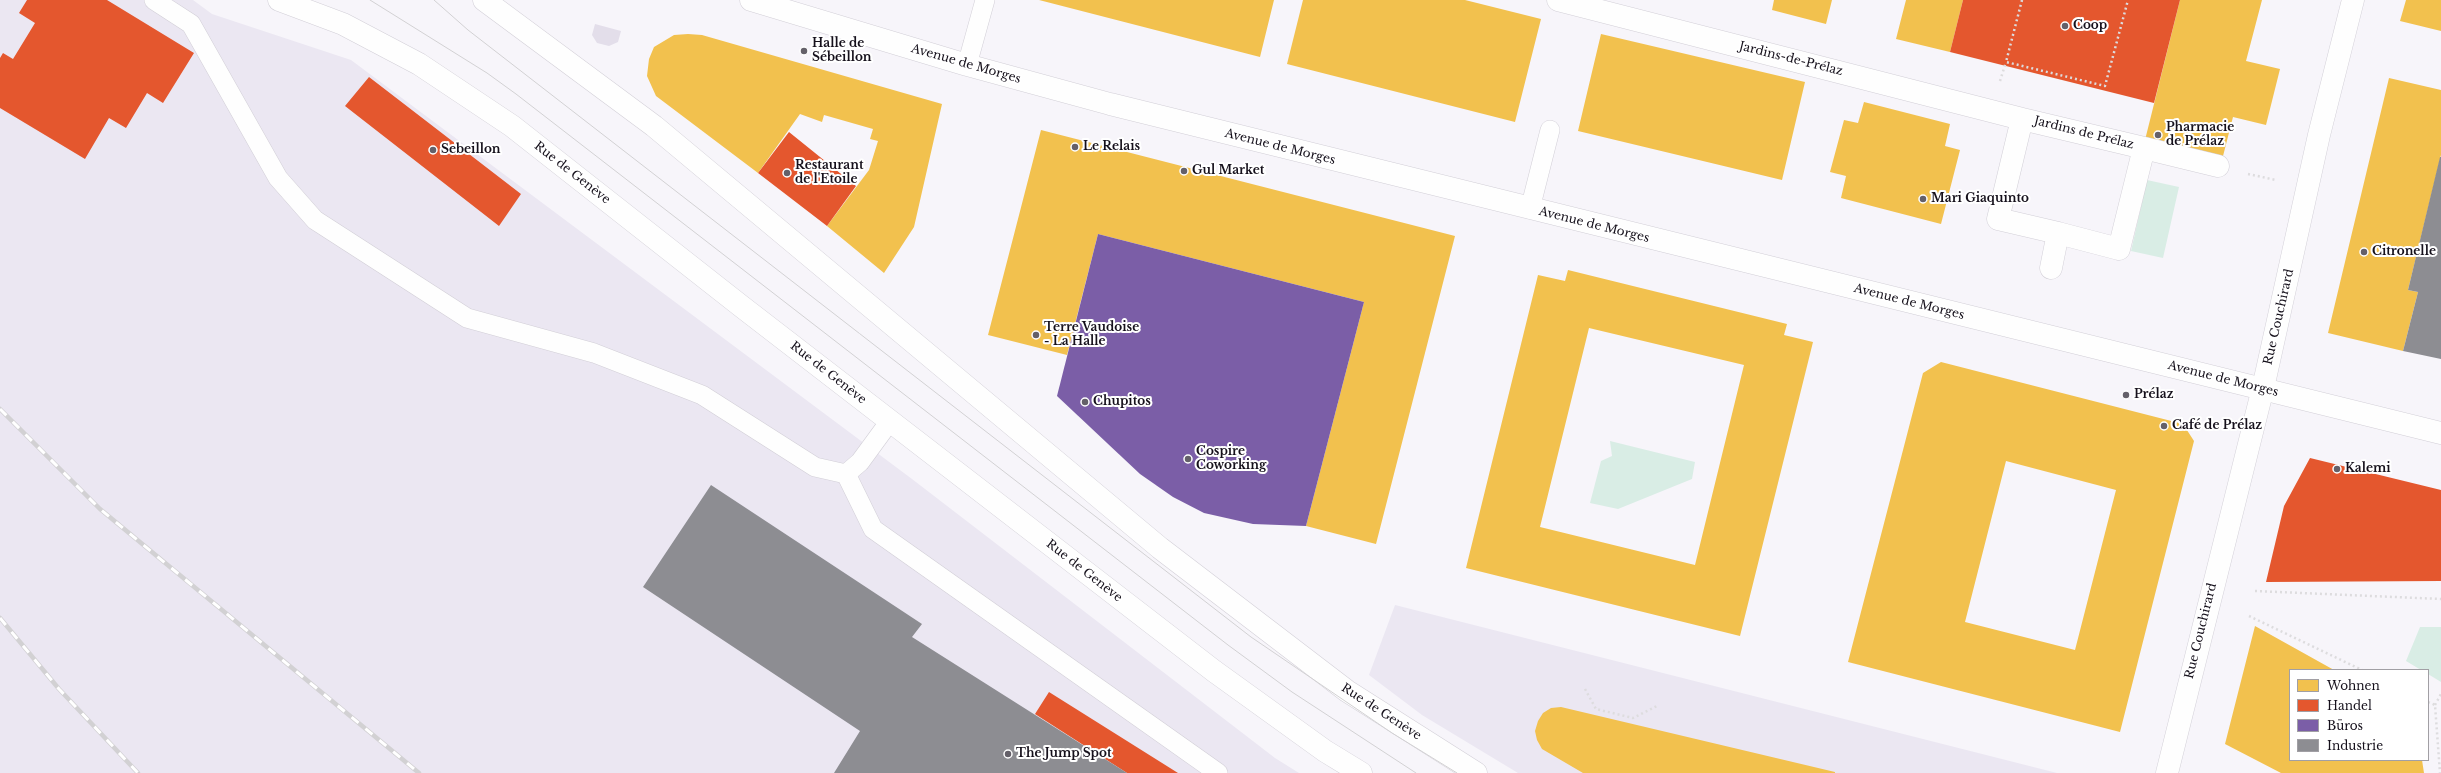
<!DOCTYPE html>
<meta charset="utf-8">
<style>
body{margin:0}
#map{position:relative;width:2441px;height:773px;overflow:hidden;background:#f7f5fa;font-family:"Libre Baskerville",serif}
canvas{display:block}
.legend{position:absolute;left:2289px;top:669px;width:140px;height:92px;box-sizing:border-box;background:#fff;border:1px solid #a19fa4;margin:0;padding:5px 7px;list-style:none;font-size:12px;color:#15101b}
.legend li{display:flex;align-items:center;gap:8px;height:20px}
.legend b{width:20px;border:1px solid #a19fa4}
</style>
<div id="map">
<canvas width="2441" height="773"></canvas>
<ul class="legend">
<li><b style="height:11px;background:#f2c14e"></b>Wohnen</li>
<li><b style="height:11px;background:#e4572e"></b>Handel</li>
<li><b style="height:11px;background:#7b5ea7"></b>Büros</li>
<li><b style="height:11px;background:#8d8d92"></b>Industrie</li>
</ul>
</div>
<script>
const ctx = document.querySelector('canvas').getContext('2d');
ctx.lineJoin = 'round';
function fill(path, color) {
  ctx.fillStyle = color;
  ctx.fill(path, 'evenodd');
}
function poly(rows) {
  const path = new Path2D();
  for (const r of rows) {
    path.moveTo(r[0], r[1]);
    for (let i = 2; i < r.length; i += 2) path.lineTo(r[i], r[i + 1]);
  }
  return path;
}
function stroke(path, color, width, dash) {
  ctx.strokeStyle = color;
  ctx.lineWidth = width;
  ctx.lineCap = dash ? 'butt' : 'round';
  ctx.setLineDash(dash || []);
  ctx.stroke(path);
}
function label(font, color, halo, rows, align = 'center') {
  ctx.font = font + ' "Libre Baskerville",serif';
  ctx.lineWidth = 4;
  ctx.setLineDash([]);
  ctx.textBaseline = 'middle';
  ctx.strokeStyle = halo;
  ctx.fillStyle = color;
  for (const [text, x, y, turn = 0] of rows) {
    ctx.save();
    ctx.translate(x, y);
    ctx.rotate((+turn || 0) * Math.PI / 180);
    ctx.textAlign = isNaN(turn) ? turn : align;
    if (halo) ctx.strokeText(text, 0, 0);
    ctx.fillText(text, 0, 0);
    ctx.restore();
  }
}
fill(poly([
 [0,0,193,0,212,14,351,60,912,479,1275,758,1299,773,0,773],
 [1395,605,2057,773,1518,773,1422,715,1369,675]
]), '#ebe7f2');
fill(poly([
 [2147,180,2179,187,2163,258,2131,251],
 [1610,441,1695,462,1692,479,1618,509,1590,503,1601,461,1612,456],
 [2420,627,2441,627,2441,682,2428,674,2428,670,2421,670,2406,661]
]), '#d9ede5');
fill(poly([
 [1039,0,1274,0,1260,57],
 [1303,0,1465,0,1541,19,1515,122,1287,64],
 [1774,0,1832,0,1826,24,1772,10],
 [1906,0,1963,0,1950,52,1896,39],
 [2180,0,2262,0,2246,61,2280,69,2266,125,2233,117,2222,160,2145,140],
 [2406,0,2441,0,2441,31,2400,21],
 [688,34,702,35,942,104,914,227,884,273,827,226,869,170,878,141,870,139,873,129,824,115,822,122,800,114,758,173,656,96,647,76,649,59,654,47,674,35],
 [1601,34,1805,82,1782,180,1578,131],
 [2389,78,2441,90,2441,155,2408,290,2418,292,2403,351,2328,333],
 [1864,102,1950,124,1945,146,1960,150,1941,224,1841,198,1846,176,1830,172,1844,120,1858,123],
 [1041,130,1455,236,1376,544,1306,526,1364,302,1098,234,1067,355,988,335],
 [1568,270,1787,324,1784,335,1813,342,1740,636,1466,568,1538,275,1565,281],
 [1589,328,1744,365,1695,565,1540,527],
 [1941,362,2183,424,2194,441,2120,732,1848,662,1923,373],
 [2006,461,2116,490,2075,650,1965,622],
 [2255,626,2334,670,2290,670,2290,760,2422,760,2424,773,2281,773,2225,744],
 [1561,707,1835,772,1835,773,1583,773,1542,749,1537,740,1535,731,1538,721,1543,713,1551,708]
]), '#f2c14e');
fill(poly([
 [27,0,107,0,194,53,163,103,147,93,126,128,109,118,85,159,0,108,0,58,3,53,13,59,35,23,19,13],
 [1963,0,2180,0,2154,103,1950,52],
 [369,77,521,194,499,226,345,106],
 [789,132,856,186,827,226,758,173],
 [2310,458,2441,490,2441,581,2266,582,2284,506],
 [1049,692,1178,773,1127,773,1035,714]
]), '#e4572e');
fill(poly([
 [1098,234,1364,302,1306,526,1253,524,1204,513,1173,497,1140,474,1057,396]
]), '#7b5ea7');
fill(poly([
 [2440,157,2441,157,2441,359,2403,351,2418,292,2408,290],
 [711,485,922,624,912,637,1127,773,834,773,860,731,643,587]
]), '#8d8d92');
fill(poly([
 [595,24,621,31,618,42,609,46,597,43,592,35]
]), '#e3deea');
const lane = poly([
 [154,0,191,24,278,178,315,220,467,318,594,353,702,395,815,467,846,474,860,462,890,421],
 [967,65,985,0],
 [1530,209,1550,130],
 [846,474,873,529,1218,773]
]);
const street = poly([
 [1558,0,2022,119],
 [2144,148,2218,166],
 [2051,268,2058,233,1998,219,2022,119,2144,148,2119,249,2058,233],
 [2167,773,2263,388,2319,135,2353,0]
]);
const secondary = poly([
 [279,0,343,24,419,64,512,126,741,306,1214,671,1325,751,1361,773],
 [484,0,654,126,1160,548,1347,691,1476,773],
 [751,0,967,65,1110,104,2441,433]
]);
stroke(lane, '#d2cfd7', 20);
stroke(street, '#d2cfd7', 23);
stroke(secondary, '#d2cfd7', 23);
stroke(poly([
 [2022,0,2006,62,2105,86,2128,0],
 [2000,81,2006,62],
 [2248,174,2276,180],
 [2255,591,2441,599],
 [2249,616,2362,670],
 [1585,689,1596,709,1633,718,1659,705],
 [2428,702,2435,705,2440,773],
 [2435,705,2441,694]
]), '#dddcde', 2.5, [2, 3]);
stroke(lane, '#fefefe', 19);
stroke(street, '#fefefe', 22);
stroke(secondary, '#fefefe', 22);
stroke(poly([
 [370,0,487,73,516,94,1228,645,1292,692,1416,773],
 [434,0,468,30,1251,637,1392,733,1457,773]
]), '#d2d1d3', 1);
const rail = poly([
 [0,409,100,509,419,773],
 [0,618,59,689,138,773]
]);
stroke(rail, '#d2d1d3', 4.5);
stroke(rail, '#fff', 3, [9]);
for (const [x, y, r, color] of [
 [2065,26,4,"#646069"],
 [804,51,4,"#646069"],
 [2158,135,4,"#646069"],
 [1075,147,4,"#646069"],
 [433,150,4,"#646069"],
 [1184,171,4,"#646069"],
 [787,173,4,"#646069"],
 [1923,199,4,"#646069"],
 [2364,252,4,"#646069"],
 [1036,335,4,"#646069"],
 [2126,395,4,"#646069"],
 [1085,402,4,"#646069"],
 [2164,426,4,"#646069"],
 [1188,459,4,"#646069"],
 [2337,469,4,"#646069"],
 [1008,754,4,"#646069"]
]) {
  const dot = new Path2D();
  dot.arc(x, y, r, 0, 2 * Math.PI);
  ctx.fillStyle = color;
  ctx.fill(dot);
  stroke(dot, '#fff', 1.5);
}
label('bold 12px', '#15101b', '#fff', [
 ["Coop",2073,26],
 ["Halle de",812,44],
 ["Sébeillon",812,58],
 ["Pharmacie",2166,128],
 ["de Prélaz",2166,142],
 ["Le Relais",1083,147],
 ["Sebeillon",441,150],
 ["Restaurant",795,166],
 ["de l'Etoile",795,180],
 ["Gul Market",1192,171],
 ["Mari Giaquinto",1931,199],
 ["Citronelle",2372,252],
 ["Terre Vaudoise",1044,328],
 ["- La Halle",1044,342],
 ["Prélaz",2134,395],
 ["Chupitos",1093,402],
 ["Café de Prélaz",2172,426],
 ["Cospire",1196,452],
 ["Coworking",1196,466],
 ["Kalemi",2345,469],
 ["The Jump Spot",1016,754]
], 'left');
label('12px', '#15101b', '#fff', [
 ["Jardins-de-Prélaz",1791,59,14],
 ["Avenue de Morges",966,64,16],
 ["Jardins de Prélaz",2084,133,14],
 ["Avenue de Morges",1280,147,14],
 ["Rue de Genève",572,173,38],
 ["Avenue de Morges",1594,225,14],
 ["Avenue de Morges",1909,302,14],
 ["Rue Couchirard",2279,317,-77],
 ["Rue de Genève",828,373,38],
 ["Avenue de Morges",2223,379,14],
 ["Rue de Genève",1084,571,38],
 ["Rue Couchirard",2201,631,-76],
 ["Rue de Genève",1381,712,33]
]);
</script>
